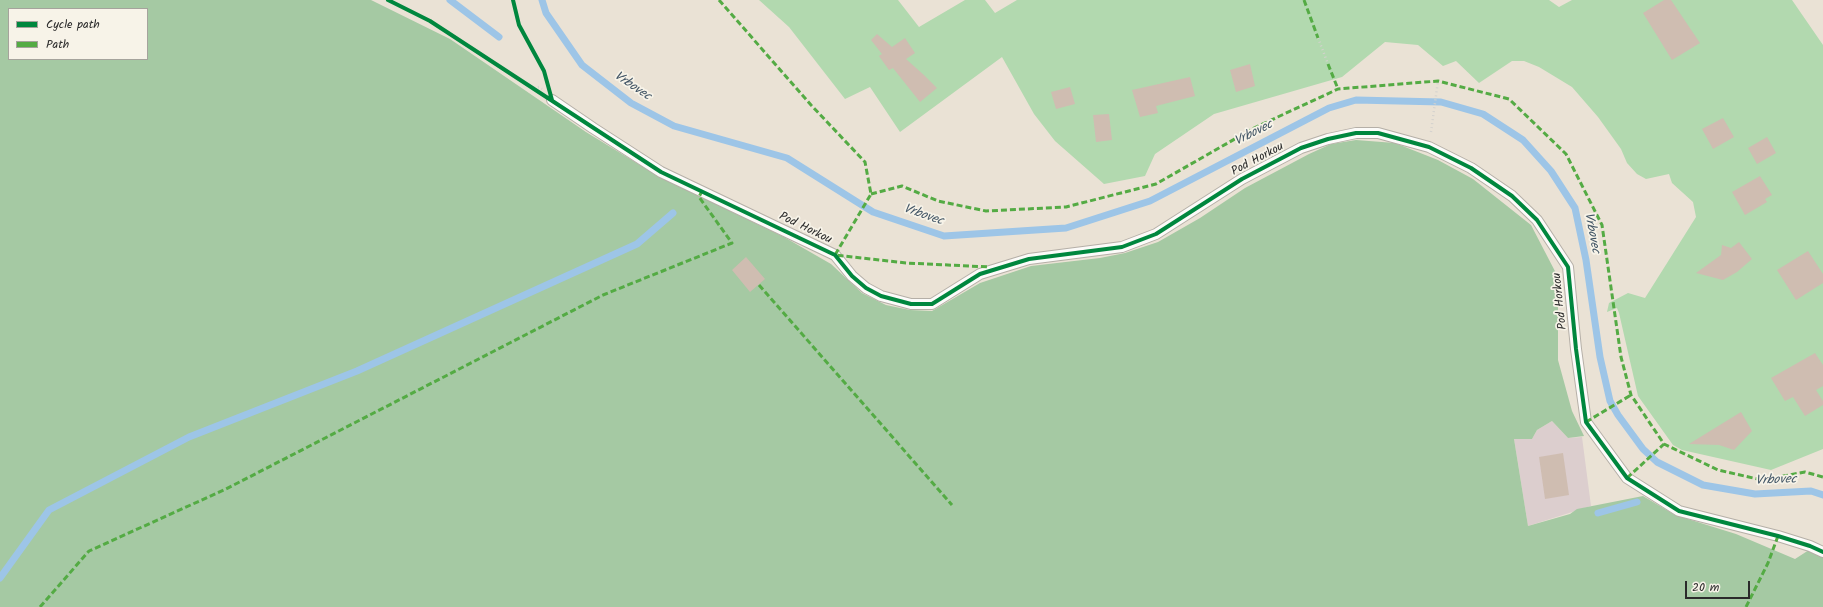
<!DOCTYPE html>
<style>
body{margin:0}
#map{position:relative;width:1823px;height:607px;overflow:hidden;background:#eae2d5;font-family:Kalam,sans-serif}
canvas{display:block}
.legend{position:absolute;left:8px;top:8px;width:140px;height:52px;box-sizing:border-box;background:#f7f3e8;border:1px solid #a5a39c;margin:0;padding:5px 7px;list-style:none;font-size:12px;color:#2b2b2b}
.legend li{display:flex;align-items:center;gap:8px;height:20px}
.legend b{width:20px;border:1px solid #a5a39c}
.scale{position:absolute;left:1685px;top:581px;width:65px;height:18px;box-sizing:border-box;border:2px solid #2b2b2b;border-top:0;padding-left:5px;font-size:12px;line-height:14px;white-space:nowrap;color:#2b2b2b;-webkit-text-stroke:3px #f7f3e8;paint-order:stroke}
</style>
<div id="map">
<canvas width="1823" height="607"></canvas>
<ul class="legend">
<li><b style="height:5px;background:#00873e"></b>Cycle path</li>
<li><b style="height:5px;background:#54ab44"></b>Path</li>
</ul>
<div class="scale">20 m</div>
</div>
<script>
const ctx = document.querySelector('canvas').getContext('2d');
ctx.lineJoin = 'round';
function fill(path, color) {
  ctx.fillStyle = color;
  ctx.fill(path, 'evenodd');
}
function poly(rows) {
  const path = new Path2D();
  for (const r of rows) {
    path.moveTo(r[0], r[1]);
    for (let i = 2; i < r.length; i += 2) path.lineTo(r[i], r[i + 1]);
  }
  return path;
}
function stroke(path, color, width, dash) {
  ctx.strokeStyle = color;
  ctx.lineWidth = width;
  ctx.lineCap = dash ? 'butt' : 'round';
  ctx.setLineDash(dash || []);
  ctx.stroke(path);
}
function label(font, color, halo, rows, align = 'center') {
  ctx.font = font + ' Kalam,sans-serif';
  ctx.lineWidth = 3.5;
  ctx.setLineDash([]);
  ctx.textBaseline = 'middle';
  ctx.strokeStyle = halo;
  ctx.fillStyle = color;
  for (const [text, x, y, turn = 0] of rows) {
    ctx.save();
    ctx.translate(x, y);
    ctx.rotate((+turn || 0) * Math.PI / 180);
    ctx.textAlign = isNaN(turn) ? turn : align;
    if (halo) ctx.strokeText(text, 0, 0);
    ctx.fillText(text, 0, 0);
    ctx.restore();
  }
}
fill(poly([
 [1552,421,1568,438,1582,437,1591,506,1528,526,1514,439,1532,439,1537,430]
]), '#dccece');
fill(poly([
 [759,0,898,0,919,27,965,0,985,0,995,13,1017,0,1549,0,1559,7,1572,0,1792,0,1823,45,1823,449,1771,470,1682,450,1673,445,1638,396,1619,313,1617,308,1607,312,1609,303,1628,293,1645,298,1696,217,1693,202,1672,183,1669,174,1646,179,1637,174,1627,163,1621,149,1598,117,1572,87,1539,67,1524,61,1512,61,1479,83,1456,61,1443,66,1418,45,1385,42,1342,77,1214,114,1155,154,1145,176,1104,184,1055,141,1034,114,1002,57,900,132,870,87,845,99,789,27]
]), '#b2d9af');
fill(poly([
 [0,0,371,0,450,39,586,132,658,176,784,237,831,264,862,293,886,305,910,310,932,311,980,283,1031,266,1100,258,1125,253,1158,242,1200,218,1245,188,1309,154,1331,144,1356,140,1395,143,1438,160,1473,179,1531,225,1558,277,1558,360,1572,411,1584,436,1568,438,1552,421,1537,430,1532,439,1514,439,1528,526,1570,514,1577,509,1643,496,1675,515,1736,534,1795,559,1809,550,1823,557,1823,607,0,607],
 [9,9,147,9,147,59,9,59]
]), '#a5c9a3');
stroke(poly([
 [450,0,499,37],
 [542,0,546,13,582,65,631,103,674,126,787,158,873,212,944,236,1066,228,1150,201,1329,108,1356,100,1441,102,1483,114,1523,140,1551,171,1575,208,1586,260,1600,357,1610,401,1618,415,1643,449,1657,462,1703,485,1755,494,1811,491,1823,495],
 [1598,513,1637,502],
 [0,578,49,510,189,437,357,371,637,244,673,213]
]), '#9dc5e7', 7);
fill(poly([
 [1664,0,1671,0,1700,43,1672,60,1643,13],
 [877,34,892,47,905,38,915,53,906,59,925,76,937,88,920,102,893,68,889,70,879,56,882,54,871,40],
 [1250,64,1255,86,1236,92,1230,70],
 [1190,77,1195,96,1156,106,1158,113,1140,117,1132,90],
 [1070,87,1075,104,1056,109,1051,92],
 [1109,114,1112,140,1096,142,1093,115],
 [1723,118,1734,137,1713,149,1702,129],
 [1767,137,1776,153,1757,164,1748,148],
 [1760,176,1772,195,1765,199,1767,202,1745,215,1732,192],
 [1739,242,1752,259,1737,272,1723,280,1696,273,1721,255,1722,245,1731,248],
 [1808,251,1823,274,1823,283,1796,300,1777,270],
 [746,257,765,279,750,292,732,270],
 [1815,353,1823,365,1823,386,1816,390,1823,401,1823,405,1805,416,1793,397,1785,401,1771,378],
 [1741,412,1752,431,1734,450,1719,445,1689,444],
 [1563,453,1569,495,1545,499,1539,457]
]), '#cfbdb1');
const lane = poly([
 [552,100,593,128,661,172,835,255,852,276,866,288,881,296,911,304,932,304,980,274,1029,259,1122,247,1156,234,1242,179,1301,148,1328,139,1356,133,1378,133,1429,147,1471,168,1512,196,1537,220,1568,267,1576,349,1586,422,1627,478,1679,511,1778,536,1810,546,1823,552]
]);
stroke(lane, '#b5afa7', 12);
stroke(poly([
 [1318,38,1328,64],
 [534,88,539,87,542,89],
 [1431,132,1438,81]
]), '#d4d2ce', 2.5, [1, 3]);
stroke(lane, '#fcfbf9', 10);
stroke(poly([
 [719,0,811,105,865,162,871,194,835,255,906,263,990,267],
 [1304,0,1318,38],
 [1328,64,1338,89],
 [871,194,902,186,938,201,986,211,1066,207,1156,184,1254,128,1338,89,1438,81,1509,99,1566,154,1602,225,1621,357,1631,395,1664,444,1718,470,1762,480,1805,472,1823,477],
 [759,285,952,505],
 [1586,422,1631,395],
 [1627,478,1664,444],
 [40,607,89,551,226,489,603,295,732,243,699,197,702,191],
 [1746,607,1768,563,1778,536]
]), '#54ab44', 3, [6, 3]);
stroke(poly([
 [388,0,430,21,661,172,835,255,852,276,866,288,881,296,911,304,932,304,980,274,1029,259,1122,247,1156,234,1242,179,1301,148,1328,139,1356,133,1378,133,1429,147,1471,168,1512,196,1537,220,1568,267,1576,349,1586,422,1627,478,1679,511,1778,536,1810,546,1823,552],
 [513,0,519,25,544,71,552,100]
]), '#00873e', 4);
label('12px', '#2b2b2b', '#f7f3e8', [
 ["Pod Horkou",1258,160,-28],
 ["Pod Horkou",805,229,26],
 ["Pod Horkou",1561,301,-96]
]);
label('italic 13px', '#435666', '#f7f3e8', [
 ["Vrbovec",632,87,34],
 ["Vrbovec",1254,134,-27],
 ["Vrbovec",923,216,19],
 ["Vrbovec",1591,233,79],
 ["Vrbovec",1776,481,-2]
]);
</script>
